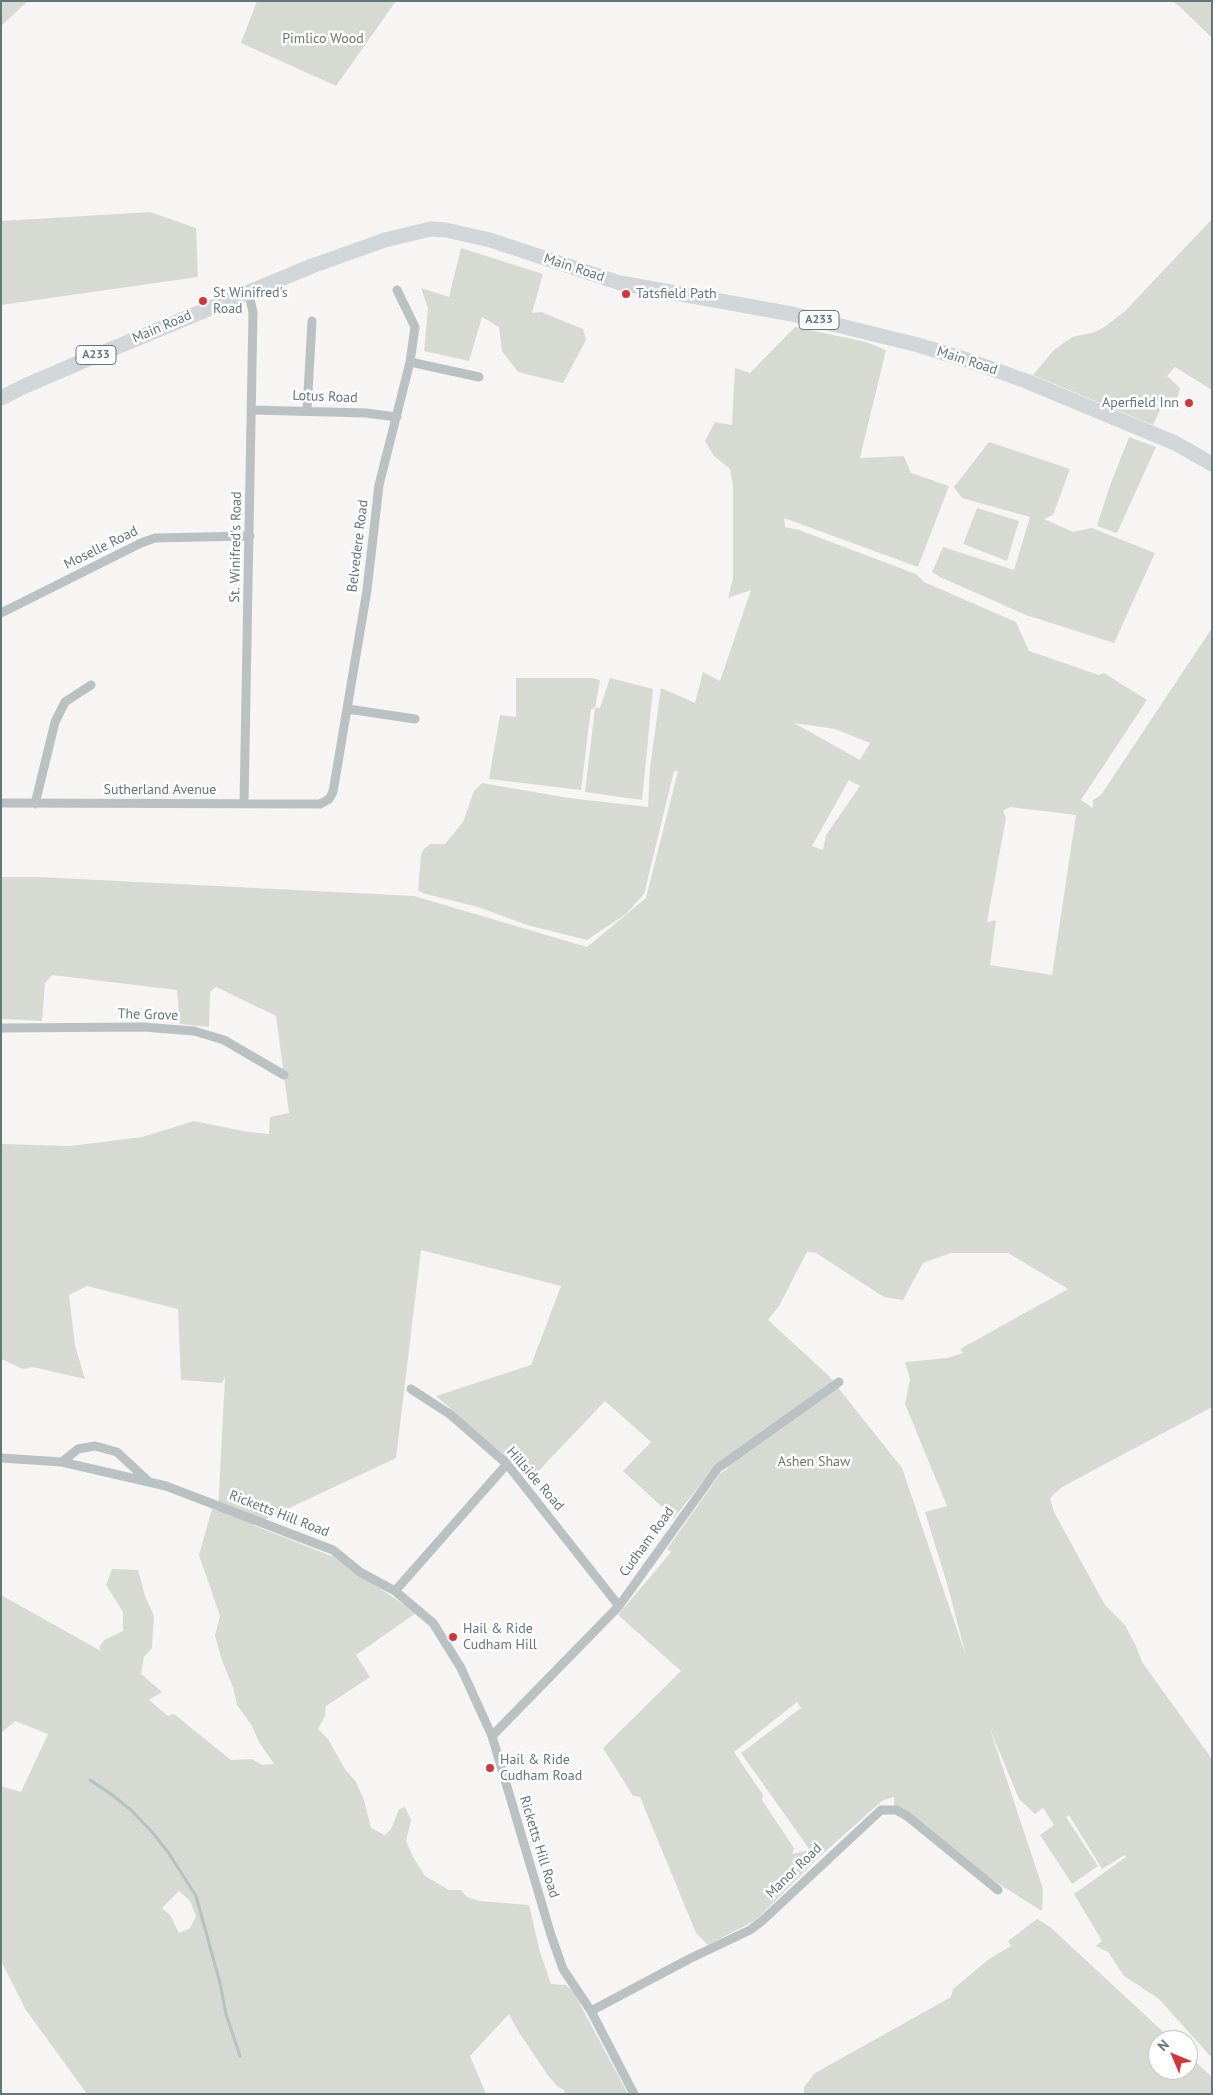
<!DOCTYPE html>
<style>
body{margin:0}
#map{position:relative;width:1213px;height:2095px;overflow:hidden;background:#f6f5f3;font-family:"PT Sans",sans-serif}
canvas{display:block}
.frame{position:absolute;inset:0;border:2px solid #63777b;pointer-events:none}
.north{position:absolute;left:1148px;top:2030px;width:50px;height:50px;box-sizing:border-box;background:#fff;border:1px solid #c1c9ca;border-radius:50%;rotate:315deg;font-size:14px;font-weight:700;line-height:20px;text-align:center;color:#63777b}
.north::after{content:'';display:block;margin:auto;width:18px;height:22px;background:#d3353a;clip-path:polygon(50% 0,100% 100%,50% 72%,0 100%)}
</style>
<div id="map">
<canvas width="1213" height="2095"></canvas>
<div class="frame"></div>
<div class="north">N</div>
</div>
<script>
const ctx = document.querySelector('canvas').getContext('2d');
ctx.lineJoin = 'round';
function fill(path, color) {
  ctx.fillStyle = color;
  ctx.fill(path, 'evenodd');
}
function poly(rows) {
  const path = new Path2D();
  for (const r of rows) {
    path.moveTo(r[0], r[1]);
    for (let i = 2; i < r.length; i += 2) path.lineTo(r[i], r[i + 1]);
  }
  return path;
}
function stroke(path, color, width, dash) {
  ctx.strokeStyle = color;
  ctx.lineWidth = width;
  ctx.lineCap = dash ? 'butt' : 'round';
  ctx.setLineDash(dash || []);
  ctx.stroke(path);
}
function label(font, color, halo, rows, align = 'center') {
  ctx.font = font + ' "PT Sans",sans-serif';
  ctx.lineWidth = 5;
  ctx.setLineDash([]);
  ctx.textBaseline = 'middle';
  ctx.strokeStyle = halo;
  ctx.fillStyle = color;
  for (const [text, x, y, turn = 0] of rows) {
    ctx.save();
    ctx.translate(x, y);
    ctx.rotate((+turn || 0) * Math.PI / 180);
    ctx.textAlign = isNaN(turn) ? turn : align;
    if (halo) ctx.strokeText(text, 0, 0);
    ctx.fillText(text, 0, 0);
    ctx.restore();
  }
}
fill(poly([
 [1,1,28,1,1,26],
 [257,1,396,1,336,86,241,43],
 [1172,1,1212,1,1212,38,1179,6],
 [150,212,196,228,198,277,1,305,1,221],
 [1212,219,1212,390,1175,367,1167,376,1180,388,1178,396,1170,404,1156,401,1160,410,1153,425,1033,375,1053,351,1062,344,1073,337,1095,332,1106,326,1125,311],
 [461,248,543,274,532,313,541,312,583,329,586,340,563,383,518,372,502,351,499,327,482,317,469,361,424,351,428,308,421,288,449,297],
 [795,327,866,342,886,350,860,458,904,456,911,473,949,486,918,567,784,518,785,527,799,530,916,574,924,582,1016,622,1029,651,1099,675,1104,673,1147,700,1081,800,1093,808,1093,800,1101,795,1212,628,1212,1407,1062,1487,1050,1498,1054,1512,1105,1605,1125,1625,1136,1646,1142,1662,1212,1759,1212,2058,1159,1999,1124,1976,1108,1952,1096,1946,1102,1941,1074,1894,1126,1857,1125,1855,1102,1869,1069,1815,1066,1817,1098,1866,1072,1884,1040,1835,1054,1825,1043,1808,1035,1814,1019,1799,990,1729,1043,1889,1042,1911,1002,1886,894,1811,894,1797,883,1800,817,1859,756,1920,708,1945,696,1933,640,1797,633,1796,603,1748,681,1671,618,1615,671,1552,667,1549,720,1474,728,1468,721,1461,714,1467,674,1518,623,1471,651,1442,605,1401,531,1479,436,1396,531,1365,561,1286,421,1250,396,1458,253,1525,334,1557,416,1613,356,1655,370,1677,326,1706,325,1716,318,1729,328,1739,345,1769,356,1782,364,1800,371,1828,385,1835,391,1829,399,1809,405,1807,411,1820,406,1841,413,1857,425,1876,449,1890,461,1890,467,1897,480,1901,529,1905,540,1952,551,1984,566,1985,574,1993,628,2094,565,2094,564,2090,557,2086,549,2077,518,2031,509,2014,470,2056,486,2094,87,2094,26,2010,1,1961,1,1786,21,1792,48,1734,15,1721,1,1733,1,1595,101,1651,99,1647,104,1640,123,1631,123,1612,106,1585,112,1569,138,1570,145,1596,154,1616,152,1648,144,1657,141,1674,162,1692,149,1700,168,1716,174,1714,231,1760,252,1759,262,1765,274,1764,259,1742,251,1724,237,1705,233,1687,222,1661,215,1635,220,1616,199,1555,212,1509,218,1511,225,1377,222,1383,181,1380,178,1309,87,1286,69,1295,75,1346,85,1379,33,1367,23,1369,1,1359,1,1144,70,1146,142,1137,194,1121,248,1132,269,1134,270,1117,289,1113,276,1016,216,987,210,992,209,1027,180,1024,177,990,52,975,45,983,42,1021,1,1019,1,877,40,877,414,896,587,947,646,898,678,771,674,771,644,894,626,914,587,940,527,925,478,907,422,893,418,890,421,855,423,850,430,844,445,844,463,822,474,791,482,783,569,798,648,807,650,768,661,688,695,703,703,672,720,681,751,590,728,598,733,578,733,486,730,469,714,456,705,441,715,422,732,425,735,368,750,373],
 [794,723,835,729,870,743,860,760],
 [849,780,860,786,826,835,823,850,812,846],
 [1010,807,1076,815,1052,975,990,965,996,920,987,922,1006,818,1003,811],
 [807,1252,816,1253,884,1297,903,1300,923,1263,951,1253,1008,1253,1068,1289,960,1349,963,1353,947,1358,905,1362,910,1379,905,1404,947,1506,925,1512,948,1587,966,1656,902,1468,828,1375,768,1320,779,1306],
 [797,1702,801,1708,741,1753,810,1850,792,1854,794,1848,762,1800,763,1795,734,1752],
 [179,1891,190,1901,196,1916,190,1928,179,1933,170,1915,162,1908],
 [1129,437,1156,447,1117,533,1097,526,1109,488],
 [989,442,1070,469,1053,515,1044,519,1073,532,1092,528,1155,553,1114,643,1026,615,940,577,932,572,943,547,1014,570,1030,517,962,498,954,487],
 [977,508,1019,521,1007,561,963,544],
 [516,678,592,678,600,680,595,708,600,708,610,678,653,689,642,800,585,792,595,708,591,709,581,790,489,779,500,715,516,717],
 [1037,1919,1049,1926,1172,2040,1158,2040,1158,2070,1188,2070,1188,2055,1212,2077,1212,2094,804,2094,804,2087,815,2073,951,1997,953,1989,989,1959,1011,1946,1008,1941]
]), '#d7dad2');
stroke(poly([
 [90,1780,111,1794,131,1810,153,1833,168,1852,196,1896,220,1983,226,2014,240,2056]
]), '#b3c3c4', 3);
stroke(poly([
 [410,362,479,377],
 [252,410,366,413,397,417],
 [307,410,312,321],
 [1,613,141,543,155,538,250,536],
 [348,709,415,719],
 [1,803,320,804,329,799,333,792,367,590,379,485,410,362,415,327,397,290],
 [35,804,55,722,65,702,91,685],
 [244,804,253,312,248,291],
 [1,1028,143,1027,194,1031,224,1040,284,1075],
 [411,1389,451,1415,507,1464,619,1606],
 [1,1458,62,1462,166,1486,333,1550,360,1572,395,1591,433,1623,461,1668,492,1736,551,1935,563,1969,591,2011,634,2094],
 [62,1462,78,1449,95,1446,117,1452,147,1480],
 [395,1591,507,1464],
 [492,1736,619,1606,718,1468,839,1382],
 [591,2011,689,1959,750,1930,762,1921,881,1810,896,1810,907,1816,998,1890]
]), '#bac1c2', 9);
stroke(poly([
 [1,398,25,386,90,358,312,266,385,240,430,229,446,230,490,240,620,283,792,314,918,345,967,360,1026,381,1175,443,1212,464]
]), '#d1d6d8', 15);
for (const [x, y, r, color] of [
 [626,294,5,"#d3353a"],
 [203,301,5,"#d3353a"],
 [1189,403,5,"#d3353a"],
 [453,1637,5,"#d3353a"],
 [490,1768,5,"#d3353a"]
]) {
  const dot = new Path2D();
  dot.arc(x, y, r, 0, 2 * Math.PI);
  ctx.fillStyle = color;
  ctx.fill(dot);
  stroke(dot, '#fff', 2);
}
for (const [x, y, w] of [
 [819,320,40],
 [96,355,40]
]) {
  const box = new Path2D();
  box.roundRect(x - w / 2, y - 9.5, w, 19, 4);
  ctx.fillStyle = '#fff';
  ctx.fill(box);
  stroke(box, '#63777b', 1);
}
label('bold 12px', '#63777b', null, [
 ["A233",819,320],
 ["A233",96,355]
]);
label('14px', '#6e7965', '#fff', [
 ["Pimlico Wood",323,39],
 ["Ashen Shaw",814,1462]
]);
label('14px', '#63777b', '#fff', [
 ["Main Road",574,268,18],
 ["Main Road",162,327,-23],
 ["Main Road",967,361,18],
 ["Lotus Road",325,397,2],
 ["Belvedere Road",358,546,-83],
 ["St. Winifred's Road",236,547,-89],
 ["Moselle Road",101,548,-26],
 ["Sutherland Avenue",160,790],
 ["The Grove",148,1015,2],
 ["Hillside Road",535,1479,49],
 ["Ricketts Hill Road",279,1514,21],
 ["Cudham Road",647,1542,-54],
 ["Ricketts Hill Road",539,1847,73],
 ["Manor Road",794,1871,-44]
]);
label('14px', '#63777b', '#fff', [
 ["St Winifred's",213,293],
 ["Road",213,309],
 ["Tatsfield Path",636,294],
 ["Aperfield Inn",1179,403,"right"],
 ["Hail & Ride",463,1629],
 ["Cudham Hill",463,1645],
 ["Hail & Ride",500,1760],
 ["Cudham Road",500,1776]
], 'left');
</script>
